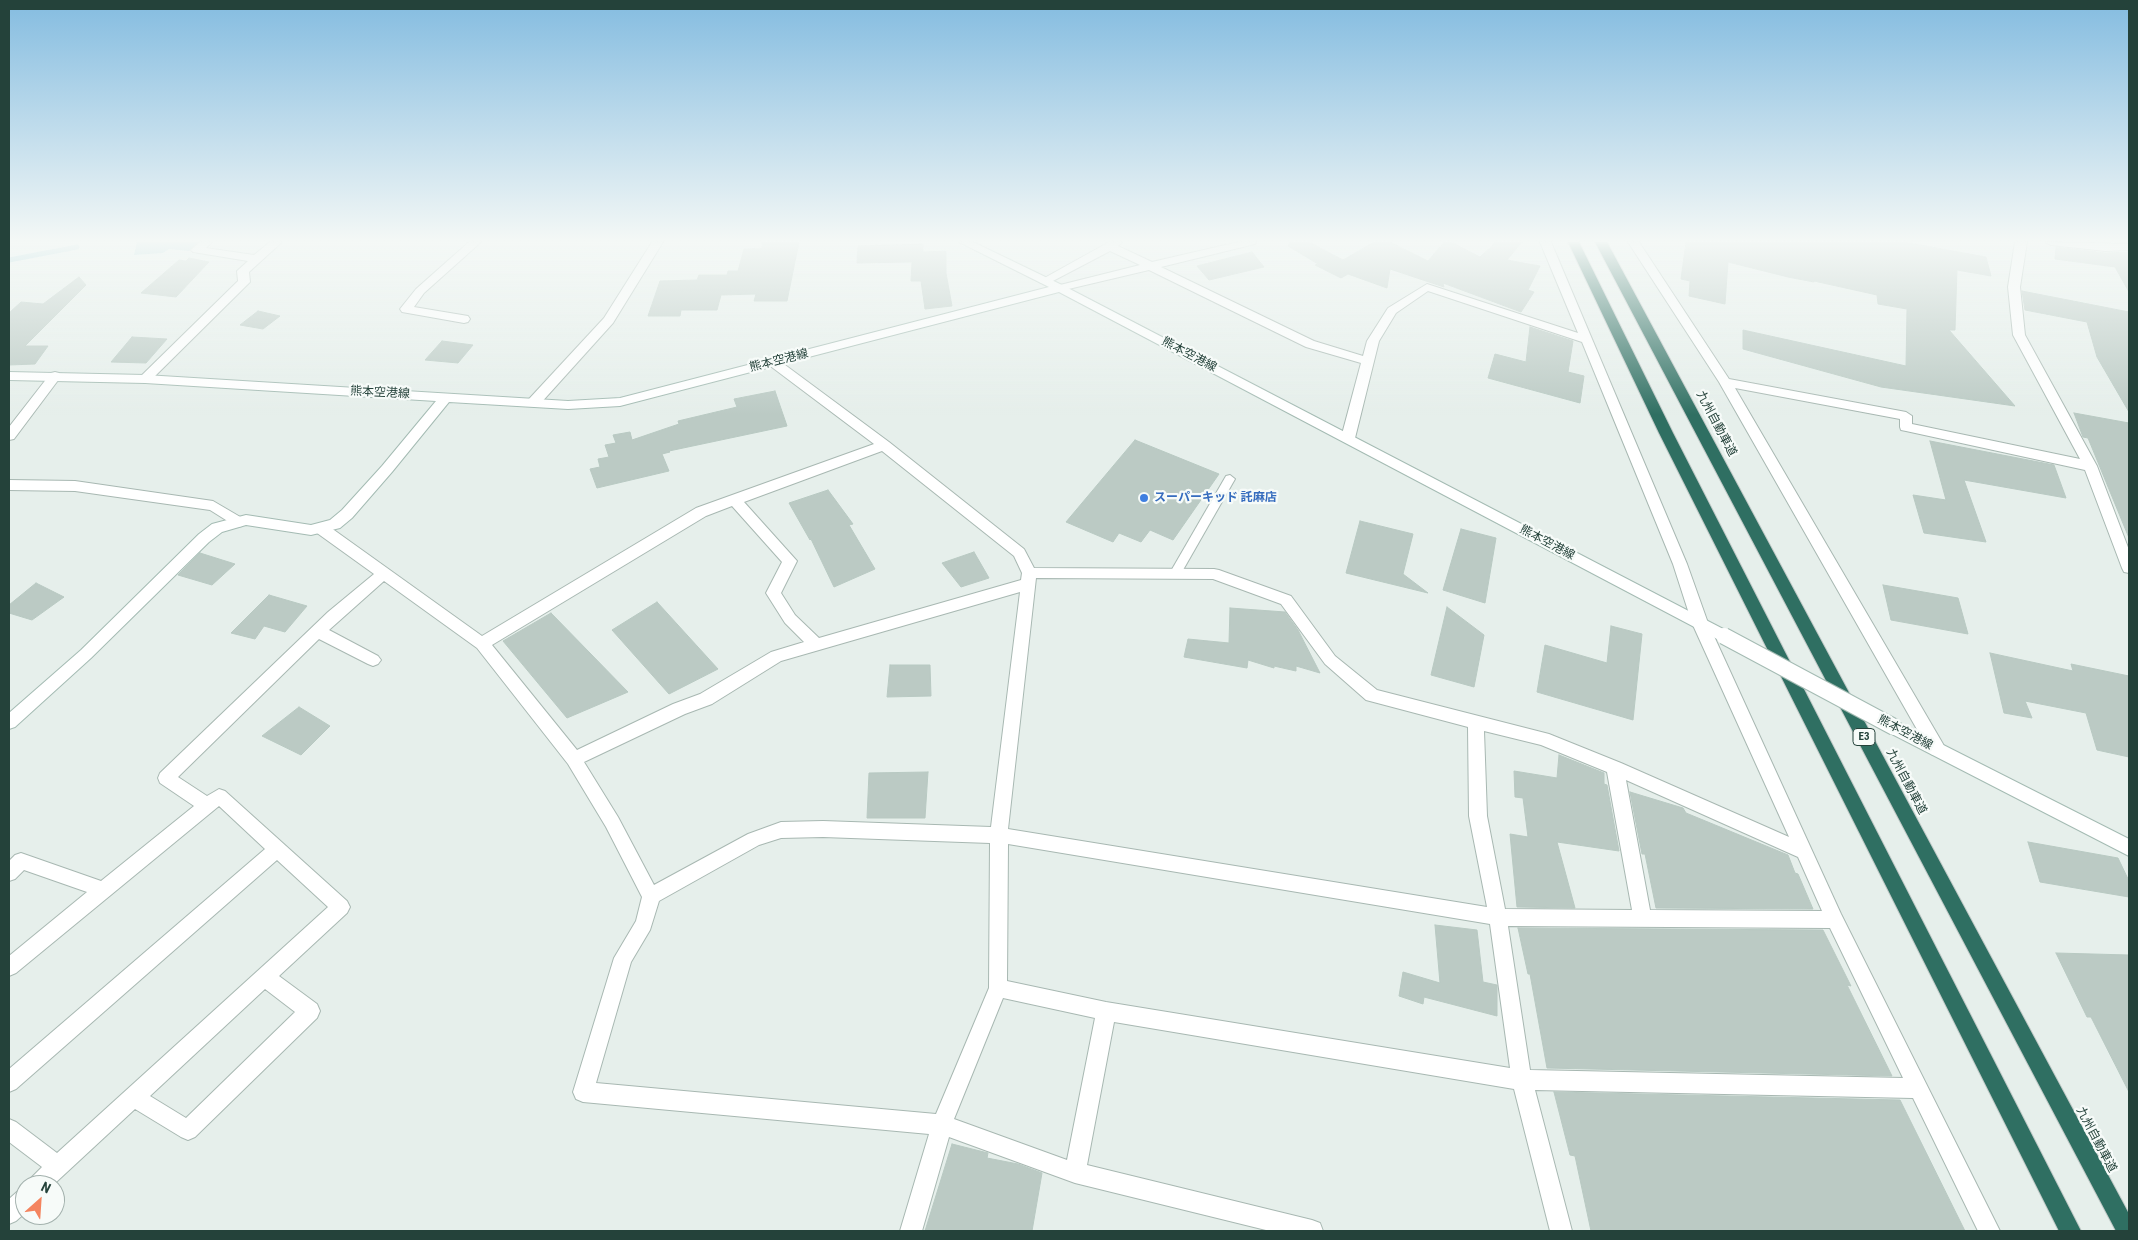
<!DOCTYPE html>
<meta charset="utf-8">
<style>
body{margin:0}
#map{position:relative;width:2138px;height:1240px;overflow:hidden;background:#e6efeb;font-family:"Roboto Condensed",sans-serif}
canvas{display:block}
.frame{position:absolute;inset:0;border:10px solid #24423a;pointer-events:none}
.north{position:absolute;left:15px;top:1175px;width:50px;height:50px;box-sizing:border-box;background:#f7fbf9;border:1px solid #a3b1ad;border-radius:50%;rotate:26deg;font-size:14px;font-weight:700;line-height:20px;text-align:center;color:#24423a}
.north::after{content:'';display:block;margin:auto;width:18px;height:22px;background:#f4845f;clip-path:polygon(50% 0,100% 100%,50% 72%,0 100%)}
</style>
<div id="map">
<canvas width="2138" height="1240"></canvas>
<div class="frame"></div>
<div class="north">N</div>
</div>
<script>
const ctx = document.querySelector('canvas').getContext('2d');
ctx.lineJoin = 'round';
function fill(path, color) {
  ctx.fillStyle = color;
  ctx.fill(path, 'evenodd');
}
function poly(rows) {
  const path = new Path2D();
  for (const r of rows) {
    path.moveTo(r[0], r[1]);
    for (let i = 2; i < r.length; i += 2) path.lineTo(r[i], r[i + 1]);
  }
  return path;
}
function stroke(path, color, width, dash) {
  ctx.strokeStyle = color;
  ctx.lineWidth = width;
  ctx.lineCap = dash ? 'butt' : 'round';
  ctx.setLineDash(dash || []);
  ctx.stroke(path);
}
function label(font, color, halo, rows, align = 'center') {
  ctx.font = font + ' "Roboto Condensed","Noto Sans JP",sans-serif';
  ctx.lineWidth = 4.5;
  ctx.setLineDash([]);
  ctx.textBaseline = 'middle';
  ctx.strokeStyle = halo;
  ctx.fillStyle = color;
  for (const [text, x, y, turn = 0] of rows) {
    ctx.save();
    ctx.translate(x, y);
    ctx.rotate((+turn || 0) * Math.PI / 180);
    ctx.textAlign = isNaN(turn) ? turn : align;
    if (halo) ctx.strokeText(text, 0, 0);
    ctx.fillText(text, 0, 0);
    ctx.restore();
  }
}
fill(poly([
 [137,242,200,242,189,251,169,249,163,253,134,255]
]), '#8ec9d4');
stroke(poly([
 [9,260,77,247]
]), '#8ec9d4', 5);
const building = poly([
 [762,242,799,242,787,301,754,301,756,294,721,295,717,310,681,310,680,316,648,316,660,281,697,280,699,275,727,275,728,271,738,271,744,249,762,248,762,242],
 [1290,242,1309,242,1343,260,1374,242,1390,242,1428,261,1444,242,1451,242,1480,257,1496,242,1522,242,1507,260,1540,266,1528,290,1534,292,1521,312,1443,283,1444,287,1390,269,1387,288,1348,274,1341,278,1315,265,1318,264,1288,246,1290,242],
 [1686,242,1904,242,1986,257,1991,276,1957,270,1955,330,1949,330,2015,406,1881,387,1743,349,1743,330,1906,366,1907,309,1878,304,1877,295,1814,281,1814,282,1788,277,1728,262,1725,304,1689,296,1690,281,1681,279,1686,242],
 [923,244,923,252,946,251,946,273,952,306,925,309,921,281,911,281,912,262,857,263,858,246,923,244],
 [2056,247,2105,253,2129,252,2129,292,2115,267,2055,259,2056,247],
 [1252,252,1264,267,1209,280,1197,266,1252,252],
 [189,258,209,262,176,297,141,293,179,260,186,261,189,258],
 [79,277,86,285,25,346,48,346,35,364,9,365,9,313,21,302,43,304,79,277],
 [2022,291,2129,312,2129,412,2097,357,2087,322,2025,310,2022,291],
 [258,311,280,316,263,329,240,325,258,311],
 [1530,327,1573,341,1568,372,1584,376,1580,403,1488,378,1495,354,1526,362,1530,327],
 [132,337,167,339,146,363,111,362,132,337],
 [442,341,473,345,458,363,425,360,442,341],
 [775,391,787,426,669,451,670,452,662,454,669,471,597,488,590,469,600,467,598,459,609,457,605,445,616,443,613,435,630,432,632,440,679,424,678,421,737,407,734,399,775,391],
 [2074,413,2129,423,2129,538,2088,438,2083,437,2074,413],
 [1135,440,1219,474,1173,540,1150,530,1141,542,1119,533,1113,542,1066,522,1135,440],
 [1930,441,2054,465,2066,498,1964,480,1986,542,1924,533,1913,495,1946,500,1930,441],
 [828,490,853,524,849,525,875,569,834,587,811,539,810,540,789,503,828,490],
 [1360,521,1413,534,1403,574,1428,593,1346,573,1360,521],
 [1461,529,1496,538,1485,603,1443,590,1461,529],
 [974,552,989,578,961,587,942,563,974,552],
 [200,553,235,564,212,585,178,575,200,553],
 [36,583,64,597,32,620,9,613,9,605,36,583],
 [1883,585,1958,598,1968,634,1891,620,1883,585],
 [269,595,307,606,285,632,264,626,255,639,231,633,269,595],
 [657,602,718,669,669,694,612,630,657,602],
 [1447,607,1484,635,1474,687,1431,675,1447,607],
 [1230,608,1285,612,1298,630,1320,673,1296,666,1296,671,1274,666,1274,668,1248,660,1247,668,1184,657,1188,639,1229,643,1230,608],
 [551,613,628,692,567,718,503,641,551,613],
 [1611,626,1642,634,1633,720,1537,692,1545,645,1607,663,1611,626],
 [1990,653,2073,671,2071,664,2129,676,2129,757,2097,750,2086,713,2025,701,2032,718,2004,713,1990,653],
 [890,665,930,665,931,696,887,697,890,665],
 [299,707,330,726,301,755,262,736,299,707],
 [1559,755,1604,773,1604,784,1607,785,1619,851,1557,842,1575,908,1517,907,1510,834,1528,837,1523,798,1515,797,1514,771,1557,778,1559,755],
 [928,772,925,818,867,818,869,773,928,772],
 [1630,792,1683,808,1686,813,1788,855,1795,873,1798,874,1813,909,1656,908,1645,854,1642,854,1630,792],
 [2028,842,2118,858,2129,881,2129,897,2040,882,2028,842],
 [1435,925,1477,930,1483,982,1497,985,1497,1016,1424,997,1423,1004,1399,996,1403,972,1440,983,1435,925],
 [1518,928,1823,930,1851,986,1847,985,1892,1076,1547,1068,1530,974,1528,974,1518,928],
 [2056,953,2129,955,2129,1092,2091,1017,2087,1017,2056,953],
 [1554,1092,1900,1100,1965,1231,1591,1231,1575,1156,1570,1155,1554,1092],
 [952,1144,988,1153,987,1158,1018,1164,1042,1173,1032,1231,925,1231,952,1144]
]);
fill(building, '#bbcac4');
stroke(building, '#b8c9c2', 1);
const lane = poly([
 [1230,475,1235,479,1179,577,1171,577,1170,574,1171,571,1226,476,1230,475]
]);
const street = poly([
 [200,242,212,242,206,248,254,255,270,242,282,242,249,272,250,282,248,284,149,382,141,382,139,379,141,376,238,281,237,271,248,261,193,252,191,250,193,248,200,242],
 [469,242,481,242,424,293,414,307,468,316,470,319,468,322,464,323,402,312,400,309,416,289,469,242],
 [652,242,663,242,613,323,539,405,529,405,528,402,529,399,604,318,652,242],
 [1109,242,1122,242,1118,246,1152,262,1238,242,1256,242,1255,244,1161,267,1314,341,1363,356,1367,341,1388,308,1427,284,1578,333,1540,242,1551,242,1687,564,1708,623,1841,914,2000,1231,1978,1231,1913,1098,1535,1090,1572,1231,1550,1231,1514,1089,1114,1022,1087,1165,1312,1220,1320,1223,1323,1231,1270,1231,1075,1183,949,1137,922,1231,900,1231,929,1134,583,1102,576,1099,573,1092,614,958,636,921,642,897,606,827,568,764,477,648,384,581,329,630,378,656,381,660,378,664,373,666,368,664,319,639,178,777,207,796,219,789,225,791,347,901,350,907,347,913,279,976,317,1004,320,1011,317,1018,195,1137,188,1140,181,1137,135,1109,53,1185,28,1185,31,1178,42,1167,9,1142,9,1119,16,1122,57,1153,328,907,277,860,16,1089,9,1092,9,1069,265,849,219,806,16,973,9,976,9,956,87,892,24,870,15,879,9,881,9,861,15,855,21,853,101,881,194,806,160,783,158,778,160,773,328,612,374,574,317,533,315,529,317,525,327,525,482,636,696,508,874,444,769,365,767,362,773,358,777,359,889,442,1024,549,1034,568,1214,569,1219,570,1291,596,1335,656,1377,690,1549,734,1621,763,1789,837,1692,623,1673,564,1582,342,1428,291,1396,313,1379,341,1355,438,1353,441,1348,442,1343,441,1341,438,1361,363,1306,347,1149,270,1060,291,1056,290,1054,288,1056,286,1140,265,1110,251,1049,283,1041,283,1039,281,1109,242],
 [882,451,1014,556,1022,573,1021,580,819,638,795,615,781,593,797,561,744,502,882,451],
 [732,506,782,562,766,593,785,623,804,642,771,652,700,694,673,704,577,750,492,645,706,516,732,506],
 [1036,578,1213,579,1281,604,1325,664,1366,700,1468,727,1469,816,1487,907,1008,829,1036,578],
 [1020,592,991,827,823,821,781,822,748,834,654,885,618,817,584,762,685,714,712,704,781,661,1020,592],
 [1484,731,1541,745,1607,772,1632,910,1505,909,1487,816,1484,731],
 [1626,780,1798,857,1822,911,1650,910,1626,780],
 [823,837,990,843,989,988,936,1114,596,1083,631,962,650,930,659,901,759,845,781,838,823,837],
 [1008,844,1490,924,1510,1068,1106,1002,1007,981,1008,844],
 [1508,926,1830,928,1903,1078,1530,1070,1508,926],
 [265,989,295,1012,186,1118,150,1096,265,989],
 [1003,998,1095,1018,1067,1160,954,1119,1003,998],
 [1628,242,1639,242,1729,379,1906,412,1912,416,1912,424,2080,459,2013,335,2008,287,2015,242,2027,242,2020,287,2025,335,2097,466,2129,550,2129,573,2124,572,2122,568,2085,470,1906,431,1901,430,1900,427,1900,419,1735,388,1943,744,1945,749,1943,754,1937,756,1931,754,1719,382,1628,242],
 [2045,242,2129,244,2129,250,2105,251,2051,245,2045,242],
 [55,372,59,373,61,376,59,379,14,439,9,440,9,427,51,373,55,372],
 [9,480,75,481,213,501,242,518,244,522,242,526,237,527,210,510,75,491,9,490,9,480],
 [25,1187,25,1213,16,1221,9,1224,9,1199,18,1191,25,1187]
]);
const secondary = poly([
 [959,242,973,242,1064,286,1729,632,1732,636,1729,640,1724,642,1719,640,1059,292,620,406,568,409,449,402,392,472,352,518,340,528,311,535,246,525,222,532,209,542,91,658,15,727,9,729,9,713,81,650,199,534,212,524,246,515,311,525,330,520,342,510,382,466,436,401,145,383,9,380,9,372,145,375,568,401,620,398,1049,287,959,242],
 [1894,720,2129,839,2129,856,1888,732,1886,727,1888,722,1894,720]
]);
const highway = poly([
 [1568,242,1579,242,1673,433,2081,1231,2059,1231,1659,433,1568,242],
 [1595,242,1607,242,2129,1214,2129,1231,2116,1231,1595,242]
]);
stroke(lane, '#a8b8b2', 2);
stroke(street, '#a8b8b2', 2);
stroke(secondary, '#a4bbb3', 2);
stroke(highway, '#c2cac8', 2);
fill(lane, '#fff');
fill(street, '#fff');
fill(secondary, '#fff');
fill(highway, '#2f6f62');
const secondaryBridge = poly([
 [1724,636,1894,727]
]);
stroke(secondaryBridge, '#a4bbb3', 18, []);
stroke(secondaryBridge, '#fff', 16);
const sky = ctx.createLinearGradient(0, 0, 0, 415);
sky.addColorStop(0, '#84bce0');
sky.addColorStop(0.58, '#f4f8f6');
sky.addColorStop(1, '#f4f8f600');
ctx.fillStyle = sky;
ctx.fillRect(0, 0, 2138, 415);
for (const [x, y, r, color] of [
 [1144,498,5,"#3f7fe0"]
]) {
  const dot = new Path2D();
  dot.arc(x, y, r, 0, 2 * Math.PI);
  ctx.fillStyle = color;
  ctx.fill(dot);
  stroke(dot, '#f7fbf9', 2);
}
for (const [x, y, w] of [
 [1864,737,22]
]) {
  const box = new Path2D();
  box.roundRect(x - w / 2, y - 8.5, w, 17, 4);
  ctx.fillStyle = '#f7fbf9';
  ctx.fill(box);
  stroke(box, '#24423a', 1);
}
label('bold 11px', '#24423a', null, [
 ["E3",1864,737]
]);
label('12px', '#24423a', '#f7fbf9', [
 ["熊本空港線",1189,355,28],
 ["熊本空港線",779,361,-14],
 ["熊本空港線",380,393,3],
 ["九州自動車道",1716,424,62],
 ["熊本空港線",1547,543,28],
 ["熊本空港線",1905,733,28],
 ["九州自動車道",1906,782,62],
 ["九州自動車道",2096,1140,62]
]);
label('bold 12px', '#366cbe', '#f7fbf9', [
 ["スーパーキッド 託麻店",1154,498]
], 'left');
</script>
